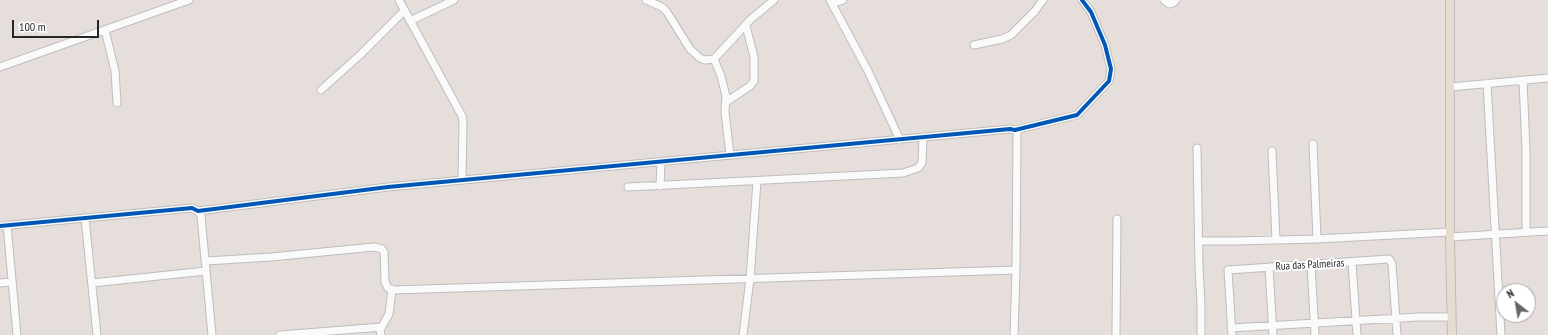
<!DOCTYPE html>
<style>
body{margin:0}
#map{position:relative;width:1548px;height:335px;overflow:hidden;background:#e6dedb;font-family:"PT Sans Narrow",sans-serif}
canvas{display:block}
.north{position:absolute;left:1496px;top:283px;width:40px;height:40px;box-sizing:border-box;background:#fff;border:1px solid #a8a8a8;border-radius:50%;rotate:329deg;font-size:11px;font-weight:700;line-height:16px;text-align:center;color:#262626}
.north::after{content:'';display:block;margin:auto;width:14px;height:18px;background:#696665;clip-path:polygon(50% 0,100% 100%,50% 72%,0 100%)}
.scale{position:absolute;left:12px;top:20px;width:87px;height:18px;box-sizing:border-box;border:2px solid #262626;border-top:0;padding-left:5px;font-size:12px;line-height:14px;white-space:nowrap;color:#262626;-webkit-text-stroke:3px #fff;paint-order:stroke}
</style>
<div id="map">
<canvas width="1548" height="335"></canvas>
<div class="north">N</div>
<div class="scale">100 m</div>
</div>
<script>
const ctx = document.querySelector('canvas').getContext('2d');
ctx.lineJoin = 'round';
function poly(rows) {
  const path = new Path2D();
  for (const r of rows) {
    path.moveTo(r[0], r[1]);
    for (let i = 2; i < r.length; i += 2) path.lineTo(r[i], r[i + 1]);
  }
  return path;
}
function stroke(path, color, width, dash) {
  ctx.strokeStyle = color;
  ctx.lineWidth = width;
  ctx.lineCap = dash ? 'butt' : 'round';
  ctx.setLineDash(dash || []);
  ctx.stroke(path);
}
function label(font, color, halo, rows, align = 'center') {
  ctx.font = font + ' "PT Sans Narrow",sans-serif';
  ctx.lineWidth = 4;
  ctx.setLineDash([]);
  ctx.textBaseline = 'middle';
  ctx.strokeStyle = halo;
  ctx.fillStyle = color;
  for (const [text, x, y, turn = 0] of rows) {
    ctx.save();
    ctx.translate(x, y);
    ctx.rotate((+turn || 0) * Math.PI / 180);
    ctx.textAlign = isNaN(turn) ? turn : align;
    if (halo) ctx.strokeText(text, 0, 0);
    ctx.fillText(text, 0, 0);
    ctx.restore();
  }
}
const minor = poly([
 [399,0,462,116,463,123,462,180],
 [646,0,662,7,667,12,690,49,700,58,705,60,714,59,751,19,774,0],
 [830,0,868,71,900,140],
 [1164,0,1169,4,1173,3,1176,0],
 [832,3,843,0],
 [410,21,454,0],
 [105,30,115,71,117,103],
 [974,45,1002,39,1011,35,1035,11,1043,0],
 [714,59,721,76,726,96,725,112,730,155],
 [0,67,189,0],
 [1523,81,1526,149,1526,232],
 [1487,83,1501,335],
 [1450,87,1548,78],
 [321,90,360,55,404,11],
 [726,102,750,86,754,81,754,57,746,26],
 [1313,144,1317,239],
 [1197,148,1199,268,1201,305,1201,335],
 [1272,151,1276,240],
 [660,186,661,162],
 [628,187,903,173,918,168,922,163,923,138],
 [198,211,201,216,212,335],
 [85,218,97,335],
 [7,225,17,335],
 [0,226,192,208,198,211,388,187,1010,129,1015,130,1077,115,1109,81,1111,69,1105,45,1091,12,1082,0],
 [1450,237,1548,231],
 [1199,241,1235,241,1317,239,1450,232],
 [206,261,271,257,374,247,382,249,384,252,385,282,388,288,393,290,1016,270],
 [1352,262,1357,335],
 [1311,264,1315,335],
 [1269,267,1273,335],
 [0,283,12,282],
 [92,283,206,271],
 [1231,328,1418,317,1451,317],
 [280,335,382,327],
 [381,335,380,330,389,314,392,289],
 [743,335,750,279,757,181],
 [1014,335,1016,270,1017,133,1015,130],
 [1116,335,1117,219],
 [1232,335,1228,270,1389,259,1392,264,1397,335]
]);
const major = poly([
 [1450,0,1450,237,1452,335]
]);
stroke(minor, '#bebdbe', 9);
stroke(major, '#bebbbb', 10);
stroke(minor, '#fbfafa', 7);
stroke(major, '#e7dcd0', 8);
stroke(poly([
 [0,226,192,208,198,211,388,187,1010,129,1015,130,1077,115,1109,81,1111,69,1105,45,1091,12,1082,0]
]), '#0057b8', 4);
label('11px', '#262626', '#fff', [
 ["Rua das Palmeiras",1310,265,-3]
]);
</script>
